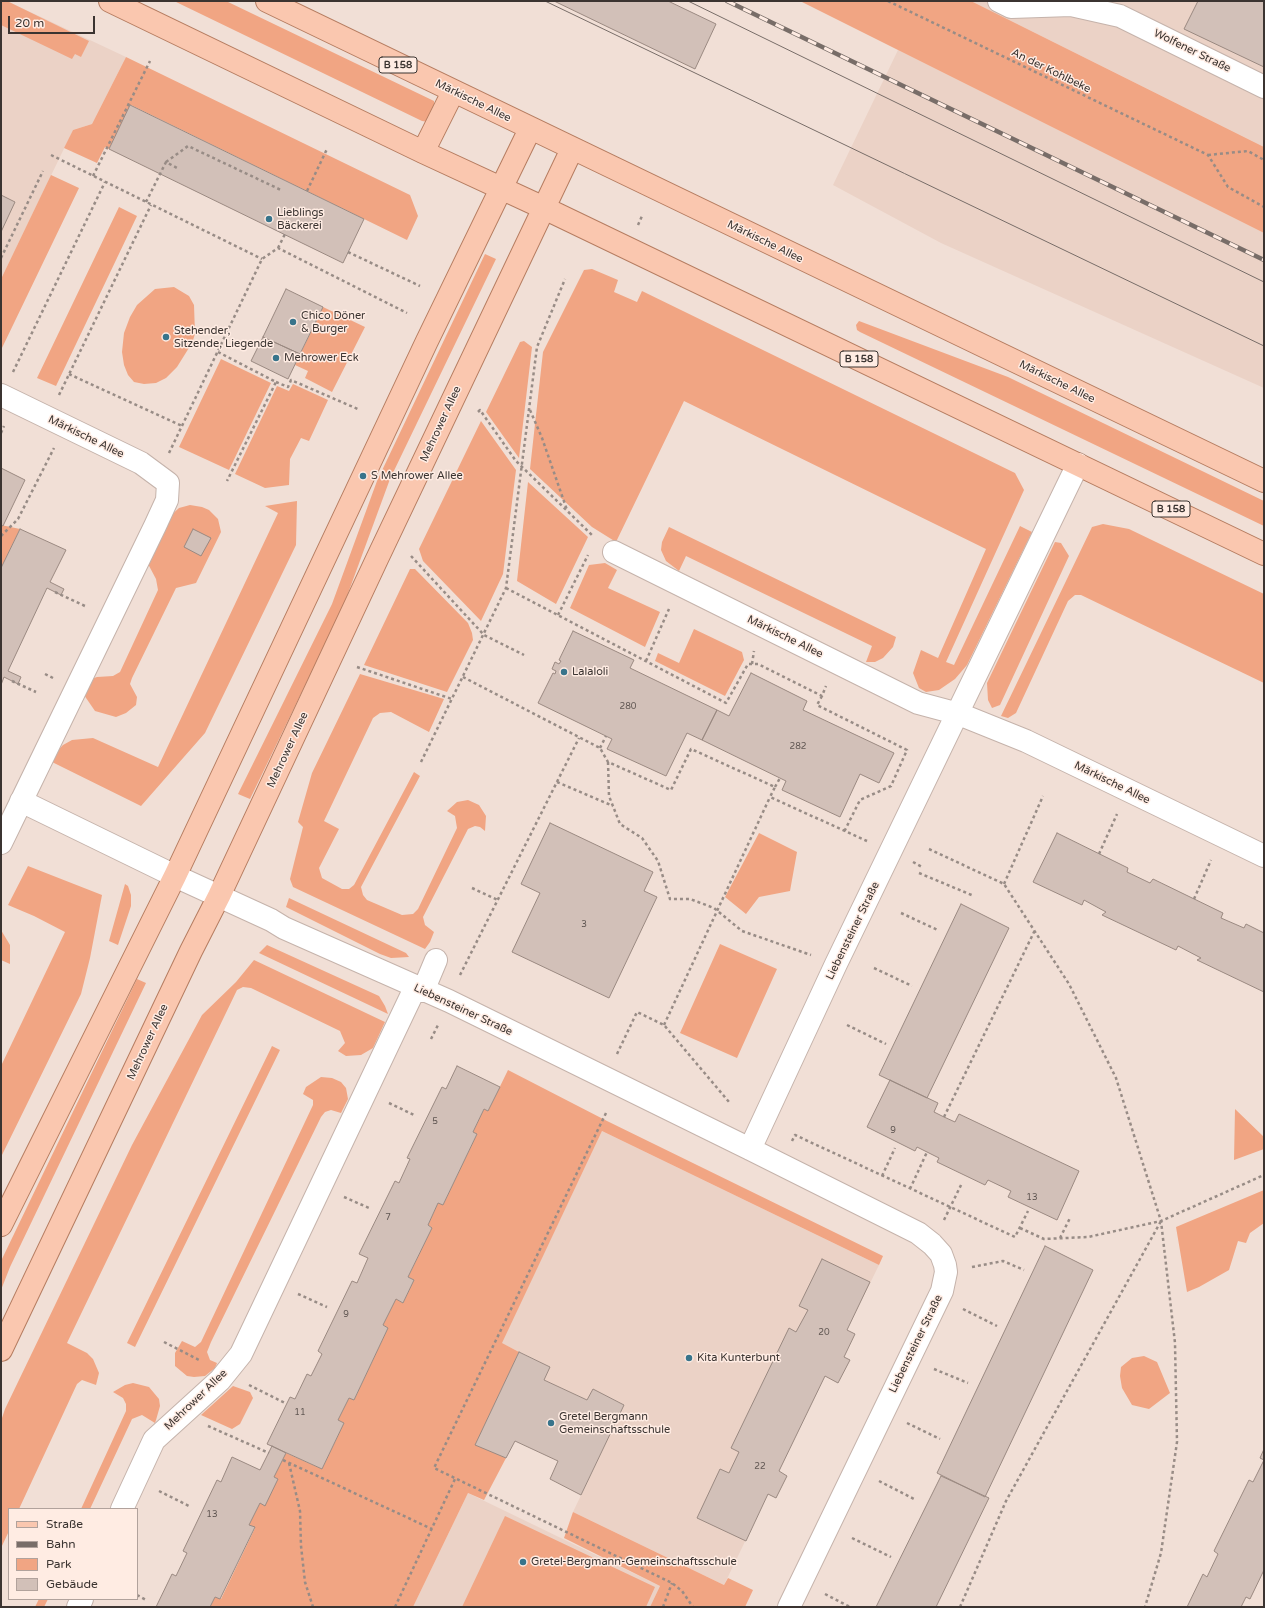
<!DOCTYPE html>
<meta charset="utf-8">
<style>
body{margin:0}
#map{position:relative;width:1265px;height:1608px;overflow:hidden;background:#f1dfd6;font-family:"Varela Round",sans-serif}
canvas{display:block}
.frame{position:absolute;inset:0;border:2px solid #3b3431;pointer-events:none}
.legend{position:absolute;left:8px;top:1508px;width:130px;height:92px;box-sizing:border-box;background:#ffece3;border:1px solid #b1a29c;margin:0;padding:5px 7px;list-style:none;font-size:12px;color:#3b3431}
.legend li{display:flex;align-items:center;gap:8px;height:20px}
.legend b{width:20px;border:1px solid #b1a29c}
.scale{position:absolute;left:8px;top:16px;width:87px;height:18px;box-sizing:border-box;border:2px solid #3b3431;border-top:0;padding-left:5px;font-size:12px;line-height:14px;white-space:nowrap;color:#3b3431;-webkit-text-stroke:3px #ffece3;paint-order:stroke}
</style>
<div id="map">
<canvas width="1265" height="1608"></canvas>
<div class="frame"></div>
<ul class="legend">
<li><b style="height:5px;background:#fac7af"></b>Straße</li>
<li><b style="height:5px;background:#786d68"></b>Bahn</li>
<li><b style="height:11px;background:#f1a583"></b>Park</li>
<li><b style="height:11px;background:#d2c0b8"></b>Gebäude</li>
</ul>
<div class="scale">20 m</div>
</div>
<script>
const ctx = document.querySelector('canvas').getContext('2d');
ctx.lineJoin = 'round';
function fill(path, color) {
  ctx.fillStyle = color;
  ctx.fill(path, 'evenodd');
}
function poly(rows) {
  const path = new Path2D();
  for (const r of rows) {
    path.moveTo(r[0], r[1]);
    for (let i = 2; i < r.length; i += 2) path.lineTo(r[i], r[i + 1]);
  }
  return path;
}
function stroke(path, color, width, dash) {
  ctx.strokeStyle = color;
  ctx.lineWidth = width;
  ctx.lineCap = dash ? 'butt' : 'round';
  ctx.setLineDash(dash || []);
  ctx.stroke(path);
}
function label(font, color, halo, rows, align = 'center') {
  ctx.font = font + ' "Varela Round",sans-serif';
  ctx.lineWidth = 3;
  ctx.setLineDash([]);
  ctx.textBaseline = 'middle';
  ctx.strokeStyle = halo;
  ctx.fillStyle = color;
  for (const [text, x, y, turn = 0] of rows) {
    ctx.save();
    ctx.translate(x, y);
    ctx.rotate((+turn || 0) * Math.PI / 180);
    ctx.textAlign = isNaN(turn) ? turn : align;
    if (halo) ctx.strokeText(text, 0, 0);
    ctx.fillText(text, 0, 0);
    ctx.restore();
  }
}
fill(poly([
 [1,1,7,1,126,57,92,124,73,130,1,279],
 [971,1,1264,1,1264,147],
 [898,50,1264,233,1264,388,941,243,833,185],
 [602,1131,879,1265,847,1330,844,1357,850,1360,838,1383,825,1376,779,1471,787,1476,776,1498,768,1494,724,1585,573,1512,624,1405,593,1389,587,1400,544,1380,550,1367,501,1343],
 [468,1493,660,1586,650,1607,413,1607]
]), '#ebd2c6');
fill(poly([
 [1,1,7,1,89,41,81,57,75,54,72,59,1,25],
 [174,1,226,1,434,101,434,106,428,122,422,121],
 [800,1,971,1,1264,147,1264,233],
 [126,57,410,195,418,216,407,240,131,105,109,149,105,147,97,163,64,148,73,130,92,124],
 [51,175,79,188,1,350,1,279],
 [119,207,137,216,56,386,37,378],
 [485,254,496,259,390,479,343,607,250,799,238,794,332,604,377,481],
 [592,269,618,280,614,292,637,302,642,291,1015,473,1024,490,946,662,954,665,1020,526,1032,532,967,665,955,679,939,690,926,692,919,688,913,673,921,650,938,658,986,549,684,401,616,542,592,527,530,469,543,352,584,270],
 [174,287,189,296,194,305,195,334,192,343,177,367,166,378,156,383,144,384,134,382,128,375,124,365,122,352,124,333,130,317,137,305,155,289],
 [323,307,365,327,332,392,305,378,308,371,295,365],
 [859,321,1008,377,1264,501,1264,526,860,332,857,330,856,325],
 [524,341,532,347,519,458,486,412,520,342],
 [221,359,271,383,229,470,179,447],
 [293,384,328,400,309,441,301,438,290,459,289,485,265,488,235,474,277,386,289,391],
 [481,421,516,470,503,574,481,621,423,561,419,549],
 [528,482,588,537,556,604,517,581],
 [297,501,296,545,205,733,141,806,52,762,56,752,63,745,72,740,93,738,158,767,278,513,265,506],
 [190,505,202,507,209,510,218,519,221,532,196,583,176,588,132,678,130,684,137,697,136,705,126,713,116,717,95,711,84,695,91,679,97,677,113,676,120,672,158,590,156,579,147,562,168,518,179,508],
 [1103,524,1129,529,1264,594,1264,683,1081,595,1075,595,1068,601,1016,713,1008,718,1001,716,1092,527],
 [1,525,20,529,1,568],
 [669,527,896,637,893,647,883,658,875,662,866,662,872,646,686,556,679,571,666,561,661,550,662,542],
 [1055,542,1061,543,1069,556,1000,705,992,708,988,700,987,683],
 [605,563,617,570,608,588,660,612,645,647,570,608,589,565],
 [410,569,415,569,468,623,472,633,473,640,447,692,364,665],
 [694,629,742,652,744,660,725,696,655,661,658,653,679,663],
 [360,674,444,699,429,732,391,712,380,713,373,718,324,821,339,829,319,868,322,878,342,889,349,889,354,885,414,772,420,776,361,887,363,895,367,900,402,915,413,914,418,909,457,828,455,816,447,811,457,802,468,800,479,805,486,816,485,831,480,827,475,826,468,829,423,917,425,925,434,932,430,942,425,949,293,887,290,879,303,827,298,822,312,773],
 [759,833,797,852,790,891,759,897,746,914,725,897],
 [28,866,102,895,90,958,81,994,1,1157,1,1066,65,932,34,916,8,905],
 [125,884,128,886,131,895,131,906,118,945,109,941],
 [289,898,406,953,409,957,391,958,380,954,286,907],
 [1,930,10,945,10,964,1,960],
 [720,944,777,969,737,1058,680,1033],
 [267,945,379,996,385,1006,388,1014,259,953],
 [254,960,385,1022,373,1048,361,1055,346,1056,338,1051,345,1043,340,1031,251,988,243,987,237,990,67,1343,87,1353,93,1359,99,1373,96,1385,82,1380,77,1384,19,1509,9,1509,9,1531,1,1548,1,1421,5,1409,132,1145,202,1015,236,982],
 [137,979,146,983,10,1267,1,1290,1,1261],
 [272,1046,280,1050,135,1347,127,1343],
 [508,1070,607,1121,883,1256,879,1265,602,1131,502,1343,519,1352,476,1444,506,1458,484,1500,468,1493,413,1607,210,1607,215,1597,221,1599,255,1528,249,1525,260,1503,265,1505,278,1479,274,1477,286,1453,322,1469,344,1423,338,1420,349,1398,354,1400,388,1328,383,1325,396,1299,403,1303,414,1280,408,1277,432,1228,428,1225,438,1203,443,1205,477,1134,473,1132,484,1109,488,1111],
 [321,1077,332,1078,341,1082,346,1088,348,1099,341,1113,331,1110,325,1112,321,1117,211,1342,207,1352,210,1360,217,1363,215,1368,205,1376,194,1377,187,1376,175,1366,175,1353,182,1341,195,1347,201,1342,313,1105,313,1100,303,1094,306,1087],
 [1235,1109,1264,1137,1264,1149,1234,1160],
 [1264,1190,1264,1223,1250,1233,1246,1243,1238,1241,1229,1270,1199,1287,1187,1292,1176,1227],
 [1144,1356,1157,1362,1170,1393,1149,1409,1132,1405,1122,1388,1120,1376,1121,1367,1132,1358],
 [133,1383,149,1387,159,1399,160,1406,156,1420,155,1423,142,1415,132,1419,90,1509,81,1509,126,1411,126,1404,123,1398,113,1392,125,1385],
 [233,1386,250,1392,253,1398,240,1424,232,1429,201,1415],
 [573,1512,724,1585,728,1578,753,1590,745,1607,650,1607,660,1586,564,1538],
 [505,1516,655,1587,646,1607,462,1607],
 [39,1599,48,1599,44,1607,35,1607]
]), '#f1a583');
const building = poly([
 [554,1,668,1,716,24,695,69,554,1],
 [1198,1,1264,1,1264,67,1184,29,1198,1],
 [130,105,364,219,343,263,109,149,130,105],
 [1,195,15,202,1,232,1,195],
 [286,289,323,307,300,354,263,337,286,289],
 [263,337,300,354,288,379,251,361,263,337],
 [1,468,25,480,3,526,1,525,1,468],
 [20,529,66,550,50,582,64,589,61,595,47,588,8,671,21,677,18,684,4,677,1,685,1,568,20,529],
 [193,529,211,538,201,556,184,547,193,529],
 [573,631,634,660,630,668,717,710,702,740,687,733,666,776,607,749,612,739,538,703,553,673,555,674,556,671,552,669,555,662,559,664,561,661,559,660,573,631],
 [751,673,807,701,803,710,894,753,879,783,860,774,840,817,782,790,786,781,702,740,717,710,729,716,751,673],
 [550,823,653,872,644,891,657,897,609,998,512,952,540,893,521,884,550,823],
 [1057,833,1128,868,1127,872,1150,883,1153,879,1223,913,1221,918,1244,928,1246,924,1264,933,1264,992,1197,960,1201,958,1178,946,1176,950,1102,915,1106,912,1084,900,1082,905,1033,882,1057,833],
 [961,904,1009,928,927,1098,879,1075,961,904],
 [457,1066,500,1087,488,1111,484,1109,473,1132,477,1134,443,1205,438,1203,428,1225,432,1228,408,1277,414,1280,403,1303,396,1299,383,1325,388,1328,354,1400,349,1398,338,1420,344,1423,322,1469,267,1444,290,1397,295,1399,307,1374,311,1376,322,1354,318,1351,352,1281,357,1283,368,1258,359,1254,395,1181,399,1183,410,1159,407,1158,442,1087,446,1089,457,1066],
 [890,1080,938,1103,934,1112,944,1117,955,1122,959,1114,1079,1171,1057,1220,1008,1197,1011,1191,988,1180,985,1185,937,1162,939,1158,917,1147,915,1151,867,1127,890,1080],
 [1045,1246,1093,1270,985,1497,937,1473,1045,1246],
 [822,1259,870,1282,847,1330,855,1334,844,1357,850,1360,838,1383,825,1376,779,1471,787,1476,776,1498,768,1494,746,1541,697,1518,720,1469,729,1473,739,1452,731,1448,789,1328,796,1332,808,1310,799,1306,822,1259],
 [519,1352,550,1367,544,1380,587,1400,593,1389,624,1405,581,1495,550,1479,558,1461,515,1441,506,1458,475,1445,519,1352],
 [272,1446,286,1453,274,1477,278,1479,265,1506,260,1503,249,1525,255,1527,220,1599,215,1597,210,1607,156,1607,172,1574,176,1576,187,1553,183,1551,217,1480,221,1482,232,1457,260,1470,272,1446],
 [1264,1449,1264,1570,1250,1599,1246,1597,1241,1607,1187,1607,1203,1574,1207,1577,1218,1554,1214,1551,1249,1480,1253,1482,1264,1460,1260,1458,1264,1449],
 [941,1476,989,1498,936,1607,876,1607,941,1476]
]);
fill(building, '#d2c0b8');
stroke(building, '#9a8981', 1);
const minor = poly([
 [999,1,1011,7,1071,5],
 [1071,1,1071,5,1120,16,1264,87],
 [1,395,141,463,168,483,167,500,155,526,1,843],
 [614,552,918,703,959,714,1026,741,1264,856],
 [21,801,175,876,271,920,284,928,449,1001,750,1149,918,1233,932,1244,941,1254,945,1265,946,1272,942,1291,789,1607],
 [423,991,436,960],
 [750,1149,836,964,1078,464],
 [122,1509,154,1440,220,1380,241,1354,415,988],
 [78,1607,82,1599]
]);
const major = poly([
 [110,1,423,152,544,208,1264,554],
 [267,1,1264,481],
 [423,152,453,92],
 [1,1225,175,876,427,341,530,129],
 [1,1350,191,951,219,896,377,559,572,149]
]);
stroke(minor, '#c5b3ab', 24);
stroke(major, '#b57c60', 24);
stroke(poly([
 [888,1,1208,155,1228,187,1264,207],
 [51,155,262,259],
 [1208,155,1248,151,1264,160],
 [166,162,188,146,281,190],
 [93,176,150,61],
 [307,191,327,149],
 [146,202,166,162,177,168],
 [638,225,642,216],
 [278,248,285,234],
 [348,252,420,286],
 [1,258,43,171],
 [218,352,276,382,227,481],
 [13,372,105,182],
 [69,374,182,426],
 [276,382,288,387,291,380,360,410],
 [59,395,151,205],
 [530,410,542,438,567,510],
 [478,412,480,410,516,461,593,536],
 [1,433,4,426],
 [169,453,262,259,278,248,407,313],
 [1,536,18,519,54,448],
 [411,556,484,635,524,655],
 [506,588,726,703,748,664,758,664,822,696,826,686],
 [55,592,87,607],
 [558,615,588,555],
 [646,661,669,609],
 [752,664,754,651],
 [357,667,452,699],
 [45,674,53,678],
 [463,677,600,748,608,762,671,790,691,749,775,787,770,797,867,841],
 [12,681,36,692],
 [822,696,817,705,907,750,891,786,860,800,844,832],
 [600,748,606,736],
 [421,762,506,588,537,347,565,279],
 [608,762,609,796,620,824,642,838,658,861,670,899,690,899,714,908,742,931,811,955],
 [557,782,613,806],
 [775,787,780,778],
 [929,849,1004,884,1069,984,1116,1078,1161,1221,1175,1343,1177,1442,1161,1553,1145,1607],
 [1099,854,1117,814],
 [913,862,922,867],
 [919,873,974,896],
 [1004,884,1043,796],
 [472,888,498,900],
 [1194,899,1211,860],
 [901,913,938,930],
 [874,968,912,986],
 [460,975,579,738],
 [664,1025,770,797],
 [847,1025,886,1044],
 [431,1039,438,1025],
 [617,1054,637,1012,664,1025,729,1102],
 [389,1103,414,1115],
 [606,1113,434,1468,672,1583,682,1591,693,1607],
 [944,1117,1035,930],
 [792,1141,795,1135,1015,1237,1028,1211],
 [882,1176,895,1148],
 [910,1189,927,1152],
 [344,1197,369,1208],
 [944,1220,962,1183],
 [1020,1228,1044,1239,1088,1237,1161,1221,1264,1175],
 [1060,1238,1070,1218],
 [972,1267,1003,1261,1024,1270],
 [298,1294,327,1307],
 [963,1309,997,1326],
 [164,1342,201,1361],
 [934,1369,968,1383],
 [249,1385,285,1403],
 [907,1423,940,1439],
 [208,1426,269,1453],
 [283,1460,432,1529],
 [289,1463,300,1511,301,1546,305,1582,313,1607],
 [879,1481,916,1500],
 [159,1491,191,1507],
 [852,1538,891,1557],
 [825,1594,850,1607],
 [137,1595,146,1600],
 [395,1607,455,1479],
 [663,1607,672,1583],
 [960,1607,1006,1501,1161,1221]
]), '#988c86', 2.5, [3, 3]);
stroke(minor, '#fff', 22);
stroke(major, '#fac7af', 22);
stroke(poly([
 [545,1,1264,346],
 [688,1,1264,282]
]), '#786d68', 1);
const rail = poly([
 [727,1,1264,260]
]);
stroke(rail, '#786d68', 4.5);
stroke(rail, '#ffece3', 3, [9]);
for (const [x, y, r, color] of [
 [269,219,4,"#38748b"],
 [293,322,4,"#38748b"],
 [166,337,4,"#38748b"],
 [276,358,4,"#38748b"],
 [363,476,4,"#38748b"],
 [564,672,4,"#38748b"],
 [689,1358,4,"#38748b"],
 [551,1423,4,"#38748b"],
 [523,1562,4,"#38748b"]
]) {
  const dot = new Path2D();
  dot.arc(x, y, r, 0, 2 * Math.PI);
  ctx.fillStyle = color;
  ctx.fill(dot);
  stroke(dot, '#ffece3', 1.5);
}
label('9px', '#615753', null, [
 ["280",628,707],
 ["282",798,747],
 ["3",584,925],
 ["5",435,1122],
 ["9",893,1131],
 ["13",1032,1198],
 ["7",388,1218],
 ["9",346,1315],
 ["20",824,1333],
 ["11",300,1413],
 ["22",760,1467],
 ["13",212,1515]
]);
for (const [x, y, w] of [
 [398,65,38],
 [859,359,38],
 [1171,509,38]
]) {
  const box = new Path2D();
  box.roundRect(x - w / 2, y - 8, w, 16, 3);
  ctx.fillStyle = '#ffece3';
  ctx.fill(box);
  stroke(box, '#3b3431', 1);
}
label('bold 10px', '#3b3431', null, [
 ["B 158",398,65],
 ["B 158",859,359],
 ["B 158",1171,509]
]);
label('11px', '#3b3431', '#ffece3', [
 ["Wolfener Straße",1192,51,26],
 ["An der Kohlbeke",1051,71,26],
 ["Märkische Allee",473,101,26],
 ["Märkische Allee",765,242,26],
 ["Märkische Allee",1057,382,26],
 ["Mehrower Allee",441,424,-65],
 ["Märkische Allee",86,437,26],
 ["Märkische Allee",785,637,26],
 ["Mehrower Allee",288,750,-65],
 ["Märkische Allee",1112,783,26],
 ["Liebensteiner Straße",853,931,-64],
 ["Liebensteiner Straße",463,1010,25],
 ["Mehrower Allee",148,1042,-65],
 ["Liebensteiner Straße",916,1344,-64],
 ["Mehrower Allee",196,1400,-44]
]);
label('11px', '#3b3431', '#ffece3', [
 ["Lieblings",277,213],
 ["Bäckerei",277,226],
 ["Chico Döner",301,316],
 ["& Burger",301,329],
 ["Stehender,",174,331],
 ["Sitzende, Liegende",174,344],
 ["Mehrower Eck",284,358],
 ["S Mehrower Allee",371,476],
 ["Lalaloli",572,672],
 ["Kita Kunterbunt",697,1358],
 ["Gretel Bergmann",559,1417],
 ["Gemeinschaftsschule",559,1430],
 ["Gretel-Bergmann-Gemeinschaftsschule",531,1562]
], 'left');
</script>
